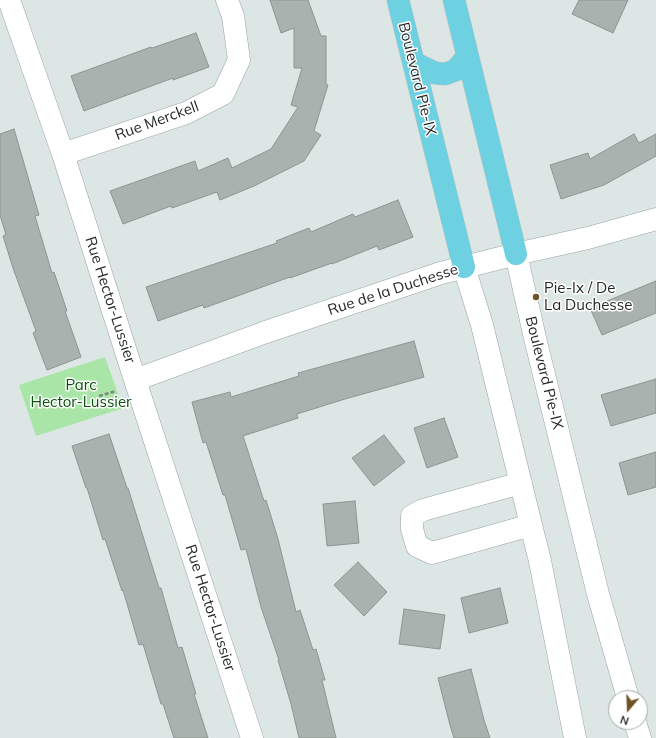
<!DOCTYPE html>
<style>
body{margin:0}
#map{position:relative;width:656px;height:738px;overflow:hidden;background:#dbe6e5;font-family:Mulish,sans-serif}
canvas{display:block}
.north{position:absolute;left:608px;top:690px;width:40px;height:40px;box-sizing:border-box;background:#fff;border:1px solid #a7a9a9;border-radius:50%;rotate:199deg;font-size:11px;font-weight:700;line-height:16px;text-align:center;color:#242827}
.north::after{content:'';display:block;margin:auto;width:14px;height:18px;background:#705427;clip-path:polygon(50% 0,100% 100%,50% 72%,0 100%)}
</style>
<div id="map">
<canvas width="656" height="738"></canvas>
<div class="north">N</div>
</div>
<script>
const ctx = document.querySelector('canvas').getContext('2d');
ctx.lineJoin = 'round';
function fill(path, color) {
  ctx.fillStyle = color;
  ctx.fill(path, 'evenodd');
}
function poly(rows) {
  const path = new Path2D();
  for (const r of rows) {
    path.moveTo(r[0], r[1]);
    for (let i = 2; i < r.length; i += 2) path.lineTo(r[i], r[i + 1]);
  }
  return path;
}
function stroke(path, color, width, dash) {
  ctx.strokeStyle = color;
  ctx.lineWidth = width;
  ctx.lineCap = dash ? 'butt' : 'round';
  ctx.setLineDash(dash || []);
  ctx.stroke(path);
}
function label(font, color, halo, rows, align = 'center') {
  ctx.font = font + ' Mulish,sans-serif';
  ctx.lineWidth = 3;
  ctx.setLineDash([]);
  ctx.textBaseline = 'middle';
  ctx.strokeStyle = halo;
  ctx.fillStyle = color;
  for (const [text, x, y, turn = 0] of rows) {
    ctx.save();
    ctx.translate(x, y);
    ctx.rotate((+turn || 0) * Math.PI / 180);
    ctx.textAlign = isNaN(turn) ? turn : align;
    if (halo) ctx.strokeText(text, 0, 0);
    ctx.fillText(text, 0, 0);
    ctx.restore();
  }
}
fill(poly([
 [105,357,123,408,36,436,19,385]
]), '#a9e5a6');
const building = poly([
 [270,0,308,0,321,36,326,36,326,84,328,85,314,131,321,135,304,161,254,186,220,200,217,192,172,208,171,206,123,224,110,191,195,161,198,171,228,158,232,168,271,149,298,107,291,105,302,68,294,68,294,28,281,33,270,0],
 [579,0,628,0,613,33,572,14,579,0],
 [196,33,209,67,173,80,173,78,84,111,71,76,151,47,152,48,196,33],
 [14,129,39,215,35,216,52,273,54,272,67,311,65,311,81,357,47,370,33,333,36,331,13,268,3,236,6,235,0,215,0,134,14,129],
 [634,134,639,143,656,134,656,156,604,185,561,199,550,165,588,153,590,159,634,134],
 [398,200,413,237,379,250,377,246,332,264,332,263,290,278,290,277,204,308,203,305,158,321,146,287,277,243,276,241,309,228,311,232,353,214,355,217,398,200],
 [656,281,656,313,602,335,590,308,656,281],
 [414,341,424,377,345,399,297,414,298,418,243,436,264,501,266,500,278,539,296,612,300,610,313,650,316,649,325,680,322,680,336,738,299,738,291,704,278,660,279,660,261,607,246,549,241,550,225,495,223,495,206,442,203,443,192,402,230,392,231,397,299,376,298,373,414,341],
 [656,379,656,413,611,426,601,395,656,379],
 [444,418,458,457,427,468,414,428,444,418],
 [109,434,127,488,128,488,159,588,161,588,178,648,182,647,196,694,194,694,208,738,174,738,163,704,161,704,143,644,139,645,123,590,122,591,105,539,103,540,87,488,86,488,72,446,109,434],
 [384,435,405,462,374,486,352,458,384,435],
 [656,452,656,487,628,495,619,463,656,452],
 [355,501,359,543,327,546,323,504,355,501],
 [358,562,387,592,364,616,334,585,358,562],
 [500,588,508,623,469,633,461,598,500,588],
 [404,609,445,615,440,649,399,644,404,609],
 [471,669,484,720,490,738,454,738,450,725,438,678,471,669]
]);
fill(building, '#a9b2ae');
stroke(building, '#8c9591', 1);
const minor = poly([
 [9,0,63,154,135,380,252,738],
 [63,154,186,113,223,94,239,60,233,16,227,0],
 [516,254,535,338,598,594,628,698],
 [464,267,482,325,531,525,540,561,575,738],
 [135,380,266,332,441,273,516,254,588,238,656,219],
 [521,483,423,510,412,516,412,529,417,546,432,553,531,525],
 [635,722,640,738]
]);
const highway = poly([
 [398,0,464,267],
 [454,0,516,254],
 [414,63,435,73,445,74,456,70,467,57]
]);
stroke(minor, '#9aa4a3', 23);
stroke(highway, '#c2c3c3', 23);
stroke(poly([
 [99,396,116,391]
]), '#7d8584', 2.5, [4, 2]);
stroke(minor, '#fff', 22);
stroke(highway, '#6dd1e1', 22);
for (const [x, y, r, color] of [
 [536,297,4,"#705427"]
]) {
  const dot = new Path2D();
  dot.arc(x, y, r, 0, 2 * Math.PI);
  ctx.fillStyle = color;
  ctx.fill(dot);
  stroke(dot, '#fff', 1.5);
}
label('15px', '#242827', '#fff', [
 ["Boulevard Pie-IX",417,79,76],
 ["Rue Merckell",157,121,-20],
 ["Rue de la Duchesse",393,290,-18],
 ["Rue Hector-Lussier",110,300,72],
 ["Boulevard Pie-IX",544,373,76],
 ["Rue Hector-Lussier",210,608,72]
]);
label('15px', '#242827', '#fff', [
 ["Pie-Ix / De",544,288],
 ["La Duchesse",544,305]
], 'left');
label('15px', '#08510d', '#fff', [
 ["Parc",81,385],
 ["Hector-Lussier",81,402]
]);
</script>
